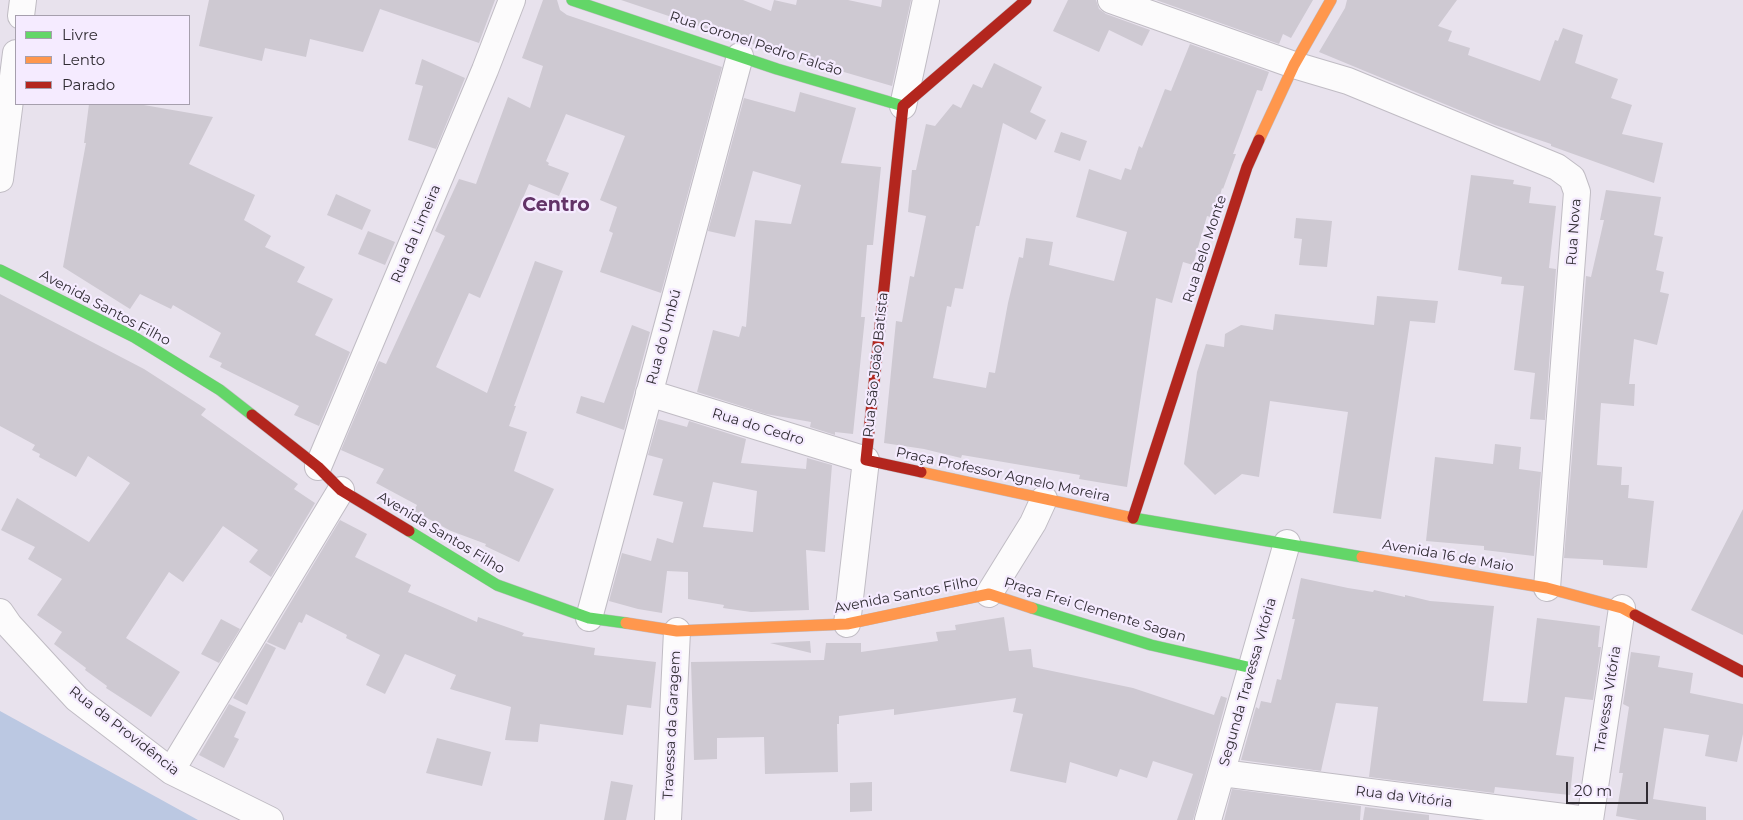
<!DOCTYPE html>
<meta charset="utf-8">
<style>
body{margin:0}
#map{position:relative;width:1743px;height:820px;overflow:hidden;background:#e8e2ed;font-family:Montserrat,sans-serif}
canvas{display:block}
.legend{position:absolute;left:15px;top:15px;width:175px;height:90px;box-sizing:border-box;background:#f5ebff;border:1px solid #a69fad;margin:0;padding:6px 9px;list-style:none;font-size:15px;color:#302c33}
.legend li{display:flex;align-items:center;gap:10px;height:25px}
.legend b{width:25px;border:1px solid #a69fad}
.scale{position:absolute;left:1566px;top:782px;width:82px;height:22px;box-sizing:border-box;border:2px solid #302c33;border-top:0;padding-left:6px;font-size:15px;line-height:18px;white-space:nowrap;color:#302c33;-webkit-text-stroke:4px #f5ebff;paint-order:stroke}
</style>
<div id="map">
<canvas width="1743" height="820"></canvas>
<ul class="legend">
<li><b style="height:6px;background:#63d668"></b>Livre</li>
<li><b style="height:6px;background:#ff974d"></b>Lento</li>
<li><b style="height:6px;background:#b3261e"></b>Parado</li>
</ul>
<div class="scale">20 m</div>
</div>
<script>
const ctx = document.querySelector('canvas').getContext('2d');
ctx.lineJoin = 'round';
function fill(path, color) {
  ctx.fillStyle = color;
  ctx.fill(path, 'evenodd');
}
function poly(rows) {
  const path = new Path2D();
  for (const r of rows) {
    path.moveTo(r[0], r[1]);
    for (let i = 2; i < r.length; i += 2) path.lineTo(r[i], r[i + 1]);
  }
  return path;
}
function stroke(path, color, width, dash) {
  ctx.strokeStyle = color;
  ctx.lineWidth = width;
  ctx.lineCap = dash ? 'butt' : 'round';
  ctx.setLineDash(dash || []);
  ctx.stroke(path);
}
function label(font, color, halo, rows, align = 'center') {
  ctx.font = font + ' Montserrat,sans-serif';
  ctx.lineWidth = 4.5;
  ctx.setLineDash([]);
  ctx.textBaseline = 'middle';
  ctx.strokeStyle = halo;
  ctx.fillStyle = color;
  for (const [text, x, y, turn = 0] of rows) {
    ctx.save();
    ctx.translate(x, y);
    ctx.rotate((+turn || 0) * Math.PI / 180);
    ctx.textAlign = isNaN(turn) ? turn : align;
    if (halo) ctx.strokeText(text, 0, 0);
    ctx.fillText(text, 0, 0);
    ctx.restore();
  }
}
fill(poly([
 [0,711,198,820,0,820]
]), '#bbc8e2');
fill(poly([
 [209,0,495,0,479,43,380,9,363,52,310,39,306,57,265,48,262,61,199,46],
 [543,0,557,0,560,10,567,15,722,67,661,293,600,272,613,233,609,231,617,207,600,200,625,136,566,114,546,161,549,163,548,165,569,173,559,196,529,184,480,298,469,293,436,367,487,393,535,261,563,271,514,406,516,406,509,426,527,432,514,471,554,489,519,562,485,546,486,544,451,531,414,511,417,505,376,483,384,469,341,450,377,365,379,361,386,364,445,236,435,231,459,179,476,184,508,97,530,108,543,66,522,58],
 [621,0,743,0,771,11,774,0,796,5,797,0,848,0,881,7,882,0,911,0,892,86,782,54],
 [1068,0,1096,0,1099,9,1106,14,1150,30,1142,46,1109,30,1099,52,1053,31],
 [1156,0,1313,0,1291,38,1283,34,1279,44],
 [1347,0,1457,0,1438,26,1452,31,1448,41,1470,48,1468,55,1540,81,1555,40,1558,41,1563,28,1583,35,1575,63,1618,79,1611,98,1632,105,1622,134,1663,143,1654,183,1551,146,1551,144,1495,125,1319,52,1345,8],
 [1190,44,1269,72,1262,91,1257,90,1233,154,1236,154,1223,189,1222,188,1214,218,1207,216,1193,265,1183,262,1172,303,1156,298,1127,487,1079,479,1080,475,962,455,961,458,924,449,884,443,896,321,902,322,910,276,914,277,926,216,908,212,912,170,916,170,926,124,935,126,953,104,961,108,973,84,982,88,994,63,1042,87,1030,112,1046,120,1036,140,1003,123,979,226,976,226,963,289,955,288,951,307,947,306,933,378,986,388,989,372,995,373,1008,303,1019,257,1023,258,1026,238,1053,242,1049,265,1114,281,1127,232,1076,217,1089,169,1121,180,1125,168,1131,170,1139,146,1142,148,1165,89,1171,91],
 [422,59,465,78,436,149,408,140,423,86,415,84],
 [800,92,856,108,841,163,881,167,873,245,867,245,861,317,865,317,853,434,835,432,835,435,810,427,811,422,766,414,697,392,713,330,739,337,742,326,746,327,755,220,791,224,801,185,753,171,735,237,708,231,744,98,795,112],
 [89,104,138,104,213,117,189,164,255,195,244,220,271,236,265,247,305,267,297,282,333,299,315,335,350,352,319,426,294,415,299,406,220,367,222,363,209,357,221,333,173,305,171,309,140,294,130,309,63,267,86,143,84,143],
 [1061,132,1087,141,1080,161,1054,152],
 [1471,175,1514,180,1513,184,1531,187,1529,203,1556,206,1549,268,1556,269,1545,420,1530,419,1535,373,1514,370,1524,286,1501,284,1502,277,1458,270],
 [1606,190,1661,197,1654,235,1663,237,1656,270,1664,272,1660,292,1669,294,1657,345,1634,339,1629,384,1635,384,1634,406,1601,403,1597,465,1622,467,1621,485,1629,485,1628,498,1654,501,1647,568,1603,565,1603,560,1564,558,1586,276,1591,277,1604,220,1600,220],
 [336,194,371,210,362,230,327,215],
 [1296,218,1332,221,1327,267,1299,265,1302,239,1294,238],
 [368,231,395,242,385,265,358,254],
 [0,294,144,369,206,409,201,415,298,484,294,489,315,503,271,577,249,562,258,550,223,526,183,582,169,572,126,638,180,672,151,717,106,688,107,686,85,670,86,668,54,644,62,632,37,615,62,579,28,559,35,547,1,530,17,498,89,542,130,483,88,456,76,477,39,457,40,454,32,450,35,445,0,426],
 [1377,296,1438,301,1435,323,1410,321,1381,519,1333,513,1348,412,1270,401,1259,477,1242,474,1215,495,1184,464,1197,372,1206,344,1224,347,1225,334,1241,325,1273,330,1275,314,1374,325],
 [632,325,650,332,624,430,576,413,581,396,604,403],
 [658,419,687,427,689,421,746,439,741,463,806,469,807,458,832,465,825,552,806,550,809,610,751,612,723,608,724,605,688,599,688,572,667,571,662,613,638,609,609,601,622,553,651,561,657,538,673,543,683,502,653,495,663,459,648,455],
 [713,482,757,491,753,532,703,527],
 [1495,444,1521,447,1519,469,1541,472,1534,556,1484,550,1484,546,1426,541,1435,457,1493,464],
 [1743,509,1743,635,1691,610],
 [340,520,367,534,355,557,411,585,408,592,477,622,478,617,524,633,522,636,595,648,594,655,656,662,651,708,627,705,623,735,540,724,538,742,505,740,511,707,450,689,456,675,405,654,385,694,366,685,380,655,346,638,347,635,306,614,302,623,299,622,285,650,267,642],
 [1301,578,1348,588,1373,592,1374,590,1405,597,1405,595,1430,601,1494,606,1483,701,1527,703,1537,618,1600,626,1598,647,1601,647,1593,700,1565,697,1556,755,1574,757,1570,795,1495,787,1494,793,1369,777,1378,707,1336,703,1321,771,1241,760,1256,707,1259,709,1261,701,1271,703,1277,679,1281,680,1295,619,1292,619],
 [1004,617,1009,651,1031,649,1033,667,1133,688,1214,715,1221,696,1227,698,1193,820,1177,820,1193,774,1153,761,1147,778,1120,769,1117,777,1070,762,1066,783,1010,771,1023,714,1013,712,1016,698,894,715,894,709,839,716,839,724,837,724,838,772,765,774,764,737,717,738,717,759,694,760,691,662,824,660,826,643,861,643,861,652,938,641,936,632,956,630,955,625],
 [221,619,240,629,219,663,201,654],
 [810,641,811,653,770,643],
 [266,643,276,648,247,705,233,698],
 [1631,652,1660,656,1658,667,1693,673,1690,693,1743,704,1743,734,1737,762,1705,756,1709,735,1664,728,1653,799,1706,807,1706,820,1638,820,1616,816,1623,773,1619,773,1629,707,1623,704],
 [229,704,246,712,234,737,239,739,224,768,199,755],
 [437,738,491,752,482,786,426,773],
 [611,781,633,785,626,820,604,820],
 [872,782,872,811,850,812,850,783],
 [1232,789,1361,806,1360,820,1224,820],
 [1365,807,1429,815,1429,820,1363,820]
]), '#cec9d2');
const street = poly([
 [1111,0,1294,65,1348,81,1557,167,1572,178,1577,192,1547,588],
 [21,16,23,0],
 [903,106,926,0],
 [0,179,16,53],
 [649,393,866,460,847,624],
 [318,467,485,70,512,0],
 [989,594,1033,523,1044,499],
 [0,612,9,625,77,699,171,771,270,820],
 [589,618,740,56],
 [171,771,341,490],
 [1222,773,1587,820],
 [668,820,677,631],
 [1208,820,1287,543],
 [1590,820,1622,608]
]);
const fast = poly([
 [572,0,777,69,903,106],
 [0,270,134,337,220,390,252,415],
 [1133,518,1362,557],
 [409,531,497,585,589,618,626,623],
 [1032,608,1151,645,1252,668]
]);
const slow = poly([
 [1259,140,1294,65,1331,0],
 [921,472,1133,518],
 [1362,557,1547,588,1622,608,1635,615],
 [626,623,677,631,847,624,989,594,1032,608]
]);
const jam = poly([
 [903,106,866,460,921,472],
 [903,106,1026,0],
 [252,415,318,467,341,490,409,531],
 [1133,518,1247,167,1259,140],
 [1635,615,1743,672]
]);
stroke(street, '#c0bcc4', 28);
stroke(fast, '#c0bcc4', 12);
stroke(slow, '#c0bcc4', 12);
stroke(jam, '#c0bcc4', 12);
stroke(street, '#fcfbfc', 26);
stroke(fast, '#63d668', 11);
stroke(slow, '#ff974d', 11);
stroke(jam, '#b3261e', 11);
label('14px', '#302c33', '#f5ebff', [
 ["Rua Coronel Pedro Falcão",756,44,18],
 ["Rua Nova",1574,232,-86],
 ["Rua da Limeira",416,234,-67],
 ["Rua Belo Monte",1205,249,-72],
 ["Avenida Santos Filho",105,308,28],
 ["Rua do Umbú",664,337,-75],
 ["Rua São João Batista",876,365,-84],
 ["Rua do Cedro",758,427,17],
 ["Praça Professor Agnelo Moreira",1003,475,12],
 ["Avenida Santos Filho",441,533,31],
 ["Avenida 16 de Maio",1448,556,10],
 ["Avenida Santos Filho",906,595,-11],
 ["Praça Frei Clemente Sagan",1095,610,17],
 ["Segunda Travessa Vitória",1248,682,-74],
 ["Travessa Vitória",1608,699,-81],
 ["Travessa da Garagem",672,725,-87],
 ["Rua da Providência",124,731,38],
 ["Rua da Vitória",1404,797,7]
]);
label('bold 19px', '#623367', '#f5ebff', [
 ["Centro",556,205]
]);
</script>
